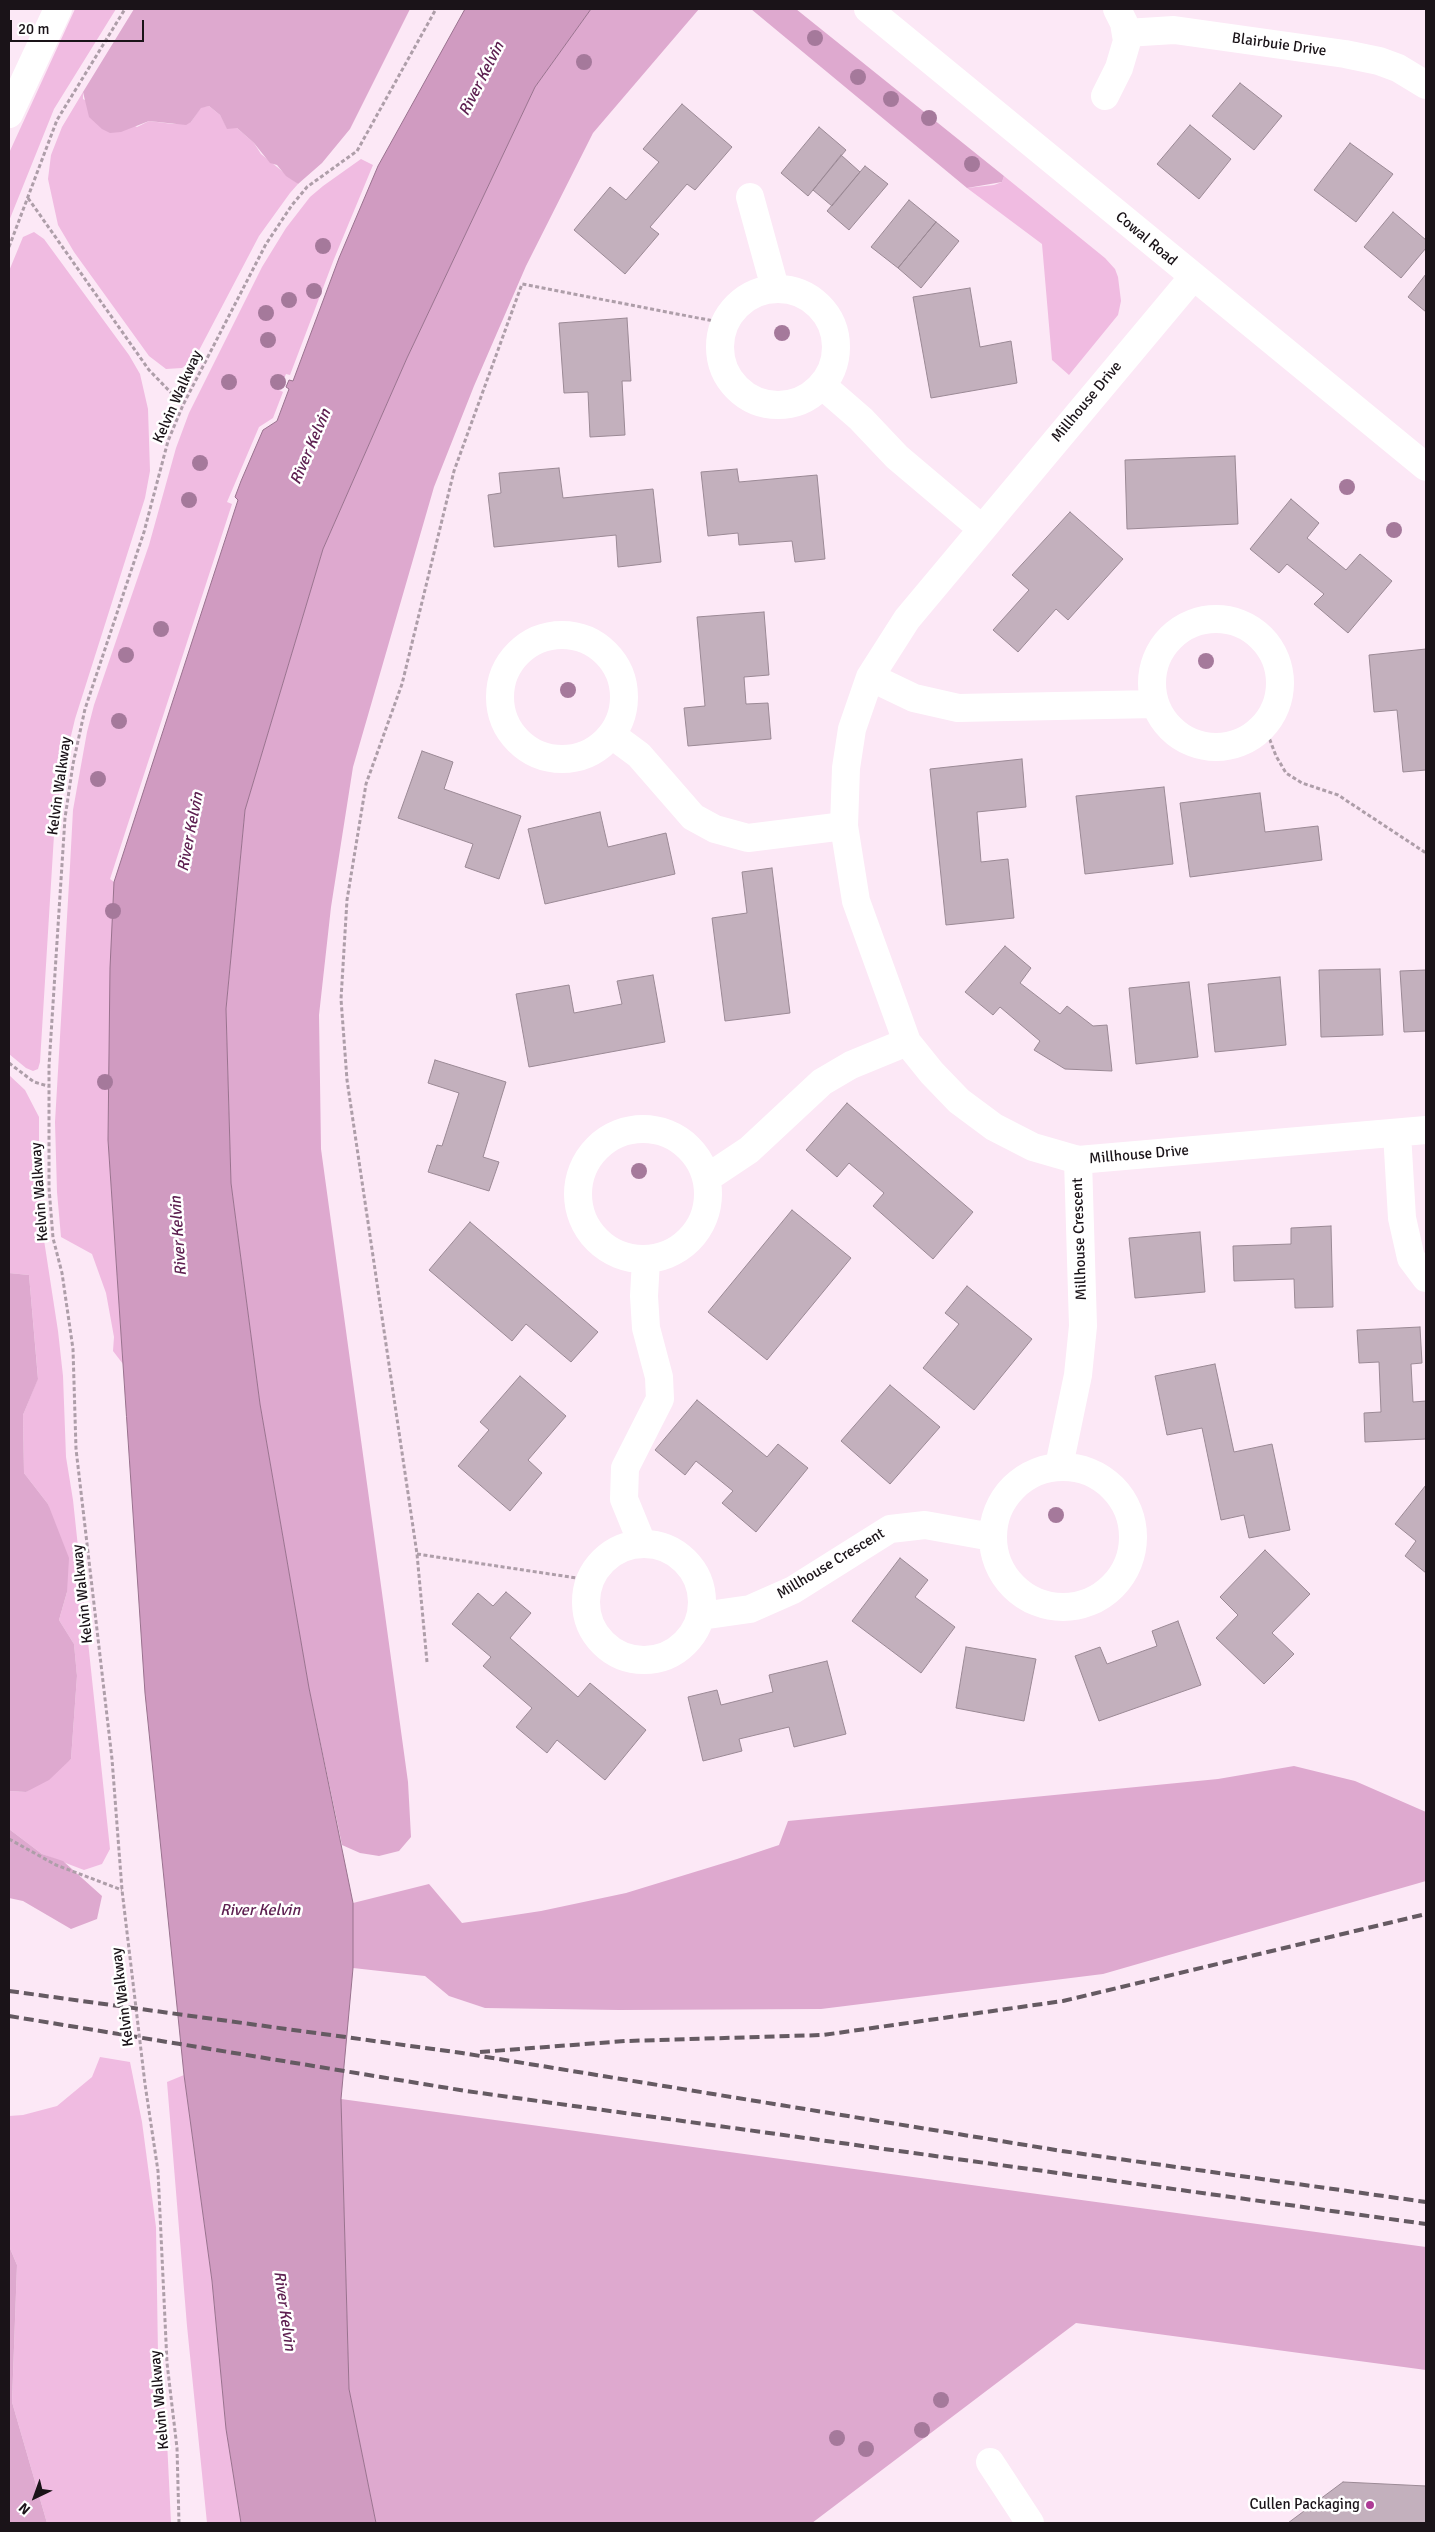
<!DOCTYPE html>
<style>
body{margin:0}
#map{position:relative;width:1435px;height:2532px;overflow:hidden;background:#fce8f6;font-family:Signika,sans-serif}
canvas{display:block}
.frame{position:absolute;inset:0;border:10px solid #1a1318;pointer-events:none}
.north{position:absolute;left:10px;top:2472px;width:50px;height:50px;-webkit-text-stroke:4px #fff;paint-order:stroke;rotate:222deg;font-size:14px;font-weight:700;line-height:20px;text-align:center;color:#1a1318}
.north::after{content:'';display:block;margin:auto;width:18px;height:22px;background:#1a1318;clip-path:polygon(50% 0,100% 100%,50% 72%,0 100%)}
.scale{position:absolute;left:10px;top:20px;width:134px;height:22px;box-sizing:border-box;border:2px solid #1a1318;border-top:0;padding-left:6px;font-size:15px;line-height:18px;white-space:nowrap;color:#1a1318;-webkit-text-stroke:4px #fff;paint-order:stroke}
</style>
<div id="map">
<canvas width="1435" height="2532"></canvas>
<div class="frame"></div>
<div class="north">N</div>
<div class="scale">20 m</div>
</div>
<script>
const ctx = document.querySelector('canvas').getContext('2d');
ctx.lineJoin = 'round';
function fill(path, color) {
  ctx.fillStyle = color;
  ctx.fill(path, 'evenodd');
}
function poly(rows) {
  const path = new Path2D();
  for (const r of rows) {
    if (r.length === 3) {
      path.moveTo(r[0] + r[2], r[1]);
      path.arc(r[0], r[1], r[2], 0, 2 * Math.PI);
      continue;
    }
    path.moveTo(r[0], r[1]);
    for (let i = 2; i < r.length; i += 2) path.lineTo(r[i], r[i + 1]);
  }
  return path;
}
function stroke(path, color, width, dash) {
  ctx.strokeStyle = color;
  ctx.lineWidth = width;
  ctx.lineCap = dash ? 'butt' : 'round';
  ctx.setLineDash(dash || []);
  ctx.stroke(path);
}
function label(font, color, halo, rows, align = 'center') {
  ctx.font = font + ' Signika,sans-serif';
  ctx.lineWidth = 5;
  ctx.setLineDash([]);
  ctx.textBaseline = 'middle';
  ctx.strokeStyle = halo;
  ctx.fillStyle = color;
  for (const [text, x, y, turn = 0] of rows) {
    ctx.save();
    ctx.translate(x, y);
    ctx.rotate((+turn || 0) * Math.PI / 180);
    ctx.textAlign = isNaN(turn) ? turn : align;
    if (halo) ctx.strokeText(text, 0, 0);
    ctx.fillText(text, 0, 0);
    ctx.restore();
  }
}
fill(poly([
 [75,9,116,9,54,109,9,221,9,153],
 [83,92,83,99,137,127,149,121,173,124,191,122,201,107,209,106,220,115,227,128,237,128,254,143,261,154,298,184,290,193,259,236,195,358,182,368,166,369,149,356,74,252,58,225,48,179,51,155,62,127],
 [361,159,373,165,334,259,290,375,286,374,279,390,283,392,273,418,259,427,227,502,232,504,110,879,114,882,108,1140,123,1364,113,1351,114,1337,106,1293,92,1254,61,1237,57,1192,55,1122,70,866,73,810,87,732,94,705,149,545,176,448,189,413,262,267,286,228,310,197,323,186],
 [1004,176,1105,258,1115,269,1118,277,1121,301,1118,315,1069,375,1052,360,1042,244,967,188,994,185,1002,182],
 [34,232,44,239,129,355,140,374,148,409,150,471,145,498,75,719,66,757,58,801,54,835,40,1062,38,1069,33,1071,26,1068,9,1054,9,271,23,237],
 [9,1075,25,1090,39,1117,39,1183,44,1240,58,1331,63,1376,66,1457,73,1500,110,1849,102,1864,84,1870,42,1854,9,1829,9,1791,26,1792,71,1759,77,1676,74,1644,59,1620,67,1592,48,1504,24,1473,23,1415,38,1378,29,1275,9,1273],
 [100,2057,130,2062,142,2122,156,2227,158,2355,166,2420,171,2523,47,2523,12,2402,17,2265,9,2246,9,2116,23,2115,57,2106,92,2077],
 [184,2075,212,2281,226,2429,241,2523,207,2523,187,2326,167,2082]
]), '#f0bbe1');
fill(poly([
 [134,9,410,9,350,129,322,163,298,184,286,176,277,165,270,163,254,143,237,128,227,129,220,115,209,106,201,108,191,122,186,125,149,121,121,132,110,133,102,129,89,117,83,92],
 [591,9,699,9,593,133,526,266,474,386,434,487,353,767,331,907,319,1015,321,1149,408,1782,411,1837,399,1851,379,1856,360,1853,342,1845,309,1688,260,1404,231,1183,226,1009,245,810,323,549,407,358,535,87],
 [751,9,796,9,1004,176,1002,182,967,188],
 [9,1273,29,1275,38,1379,23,1415,24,1473,48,1504,69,1558,67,1592,59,1620,74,1644,77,1676,71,1759,49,1780,26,1792,9,1791],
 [1294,1766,1355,1781,1426,1812,1426,1881,1103,1974,821,2009,619,2010,485,2008,449,1996,425,1976,353,1968,353,1903,429,1884,462,1923,541,1911,626,1893,737,1859,779,1845,788,1821,1218,1779],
 [9,1829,42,1854,63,1861,102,1896,97,1919,71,1929,23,1901,9,1898],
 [341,2099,1426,2247,1426,2370,1076,2323,812,2523,376,2523,349,2389],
 [9,2246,17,2265,12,2402,47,2523,9,2523]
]), '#dea9cf');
const water = poly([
 [465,9,591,9,535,87,407,358,323,549,245,810,226,1009,231,1183,260,1404,309,1688,353,1903,353,1968,341,2099,349,2389,376,2523,241,2523,226,2429,212,2281,184,2075,145,1693,108,1140,110,968,114,882,238,500,235,497,241,481,263,430,277,421,289,389,286,387,289,380,293,381,339,258,378,166,465,9]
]);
fill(water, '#d09bc1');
stroke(water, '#99728e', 1);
const building = poly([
 [1240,83,1282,116,1254,150,1212,116,1240,83],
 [682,104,732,147,695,190,687,184,650,227,659,234,625,274,574,230,610,187,626,200,659,162,643,149,682,104],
 [1190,125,1231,159,1199,199,1157,164,1190,125],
 [819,127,846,150,808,196,781,173,819,127],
 [1350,143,1393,174,1356,222,1314,190,1350,143],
 [841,155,860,172,832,206,813,190,841,155],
 [865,166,888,184,849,230,827,211,865,166],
 [909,200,936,222,898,268,871,247,909,200],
 [1393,212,1426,240,1426,248,1401,278,1364,247,1393,212],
 [936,222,959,241,921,288,898,268,936,222],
 [1426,274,1426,312,1408,297,1426,274],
 [970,288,980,347,1011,341,1017,383,931,398,913,297,970,288],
 [627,318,631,381,622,381,625,435,590,437,588,392,564,393,559,323,627,318],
 [1235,456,1238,524,1127,529,1125,460,1235,456],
 [559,468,563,498,653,489,661,562,618,567,616,535,494,547,488,495,501,493,499,473,559,468],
 [737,469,739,482,817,475,825,559,795,562,792,541,739,545,738,533,708,536,701,472,737,469],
 [1291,499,1319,523,1307,538,1346,570,1360,554,1392,581,1348,633,1314,604,1324,594,1287,564,1279,573,1250,549,1291,499],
 [1070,512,1123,559,1068,620,1056,609,1018,652,993,630,1029,590,1012,575,1070,512],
 [764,612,769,675,744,677,746,704,768,703,771,739,688,746,684,708,705,706,697,617,764,612],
 [1426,649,1426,770,1403,772,1397,710,1374,712,1369,655,1426,649],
 [422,751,453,762,444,789,521,816,499,879,465,867,473,844,398,818,422,751],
 [1022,759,1026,807,977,812,981,862,1008,859,1014,918,946,925,930,769,1022,759],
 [1164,787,1173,864,1085,874,1076,796,1164,787],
 [1260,793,1265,832,1318,826,1322,860,1190,877,1180,803,1260,793],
 [600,812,608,847,666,833,675,874,545,904,528,829,600,812],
 [772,868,790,1013,725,1021,712,918,747,913,742,872,772,868],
 [1005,946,1031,968,1020,983,1060,1014,1067,1006,1093,1026,1107,1025,1112,1071,1065,1069,1034,1050,1040,1041,1000,1007,993,1015,965,992,1005,946],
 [1380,969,1383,1035,1321,1037,1319,970,1380,969],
 [1426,970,1426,1031,1404,1032,1400,971,1426,970],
 [653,975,665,1042,529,1067,516,994,569,985,574,1013,622,1004,617,981,653,975],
 [1280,977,1286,1045,1215,1052,1208,984,1280,977],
 [1189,982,1198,1057,1136,1064,1129,988,1189,982],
 [435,1060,506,1082,483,1157,499,1162,489,1191,428,1172,437,1145,442,1146,459,1093,428,1083,435,1060],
 [847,1103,973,1212,933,1259,873,1206,884,1193,849,1163,837,1177,806,1150,847,1103],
 [792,1210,851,1258,767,1360,708,1312,792,1210],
 [470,1222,598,1332,571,1362,526,1324,512,1341,429,1270,470,1222],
 [1331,1226,1333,1307,1295,1308,1294,1279,1234,1281,1233,1246,1291,1244,1291,1228,1331,1226],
 [1200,1232,1205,1292,1135,1298,1129,1238,1200,1232],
 [967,1286,1032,1339,974,1410,923,1368,959,1324,945,1313,967,1286],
 [1420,1327,1422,1363,1411,1364,1413,1402,1426,1401,1426,1439,1365,1442,1364,1413,1381,1412,1379,1362,1359,1363,1357,1330,1420,1327],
 [1215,1364,1234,1452,1272,1444,1290,1530,1249,1538,1244,1515,1221,1520,1202,1428,1167,1435,1155,1376,1215,1364],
 [520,1376,566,1416,528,1460,542,1473,510,1511,458,1466,489,1430,480,1422,520,1376],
 [890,1385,940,1427,890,1484,841,1441,890,1385],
 [697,1400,767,1457,778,1444,808,1468,756,1532,722,1503,733,1491,696,1461,685,1475,655,1450,697,1400],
 [1426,1485,1426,1573,1405,1556,1416,1541,1395,1524,1426,1485],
 [1265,1550,1310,1594,1272,1633,1294,1654,1264,1684,1216,1638,1238,1615,1220,1597,1265,1550],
 [900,1558,928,1580,915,1597,955,1627,921,1673,852,1621,900,1558],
 [506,1592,531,1613,510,1638,578,1697,590,1683,646,1730,605,1780,557,1740,547,1753,516,1727,532,1708,483,1666,491,1657,452,1624,478,1593,493,1606,506,1592],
 [1178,1621,1201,1685,1099,1721,1075,1656,1100,1647,1107,1664,1157,1646,1152,1631,1178,1621],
 [966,1647,1036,1659,1024,1721,956,1708,966,1647],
 [827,1661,846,1734,794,1747,789,1727,739,1739,742,1751,703,1761,688,1697,717,1690,721,1705,773,1692,769,1675,827,1661],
 [1343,2482,1426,2486,1426,2523,1288,2523,1343,2482]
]);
fill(building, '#c3b0bd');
stroke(building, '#9b8995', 1);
stroke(poly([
 [28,198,149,370,183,405],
 [9,247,57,120,125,9],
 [1265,727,1276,756,1286,773,1302,783,1338,795,1426,853],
 [9,1063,34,1082,48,1086],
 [417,1554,590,1580],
 [427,1662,417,1554,347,1080,341,999,347,900,366,784,402,684,454,471,522,284,724,323],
 [9,1839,56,1865,122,1890],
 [179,2523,177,2448,167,2363,158,2171,145,2084,122,1890,112,1759,76,1449,73,1349,62,1273,53,1238,49,1188,49,1066,65,818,73,764,85,709,144,532,168,441,183,405,266,244,292,205,307,187,357,151,436,9]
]), '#ae9ea9', 3, [4, 2.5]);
stroke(poly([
 [1126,33,1174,30,1345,54,1379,61,1398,68,1426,85],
 [1105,96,1119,68,1127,41,1124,23,1117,9],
 [9,114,58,9],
 [750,197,775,288],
 [1193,277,907,619,870,677,852,729,846,768,844,826,856,901,907,1042,932,1073,959,1101,994,1127,1033,1147,1078,1160,1426,1130],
 [778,347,58],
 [823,386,861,419,897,457,981,528],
 [1216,683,64],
 [562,697,62],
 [870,677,914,698,958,708,1155,704],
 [612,735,639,755,693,817,715,829,748,838,844,826],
 [643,1194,65],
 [1397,1133,1402,1218,1411,1258,1426,1278],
 [707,1178,749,1150,822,1082,851,1065,907,1042],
 [1059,1466,1078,1375,1083,1326,1078,1160],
 [1063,1537,70],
 [642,1543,624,1499,625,1468,660,1399,659,1377,646,1328,644,1296,646,1260],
 [644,1602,58],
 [701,1616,750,1609,793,1590,890,1529,925,1525,992,1537],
 [990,2462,1030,2523]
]), '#fff', 28);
stroke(poly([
 [868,9,1426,467]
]), '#fff', 28);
stroke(poly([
 [9,1991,462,2053,1062,2151,1426,2202],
 [9,2016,466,2091,1426,2224],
 [480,2052,626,2041,823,2035,1063,2001,1426,1914]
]), '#655a62', 4, [10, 5]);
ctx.fillStyle = '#a5799b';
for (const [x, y] of [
 [815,38],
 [584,62],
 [858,77],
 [891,99],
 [929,118],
 [972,164],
 [323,246],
 [314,291],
 [289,300],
 [266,313],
 [782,333],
 [268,340],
 [229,382],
 [278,382],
 [200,463],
 [1347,487],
 [189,500],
 [1394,530],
 [161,629],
 [126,655],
 [1206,661],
 [568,690],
 [119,721],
 [98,779],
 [113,911],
 [105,1082],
 [639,1171],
 [1056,1515],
 [941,2400],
 [922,2430],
 [837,2438],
 [866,2449]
]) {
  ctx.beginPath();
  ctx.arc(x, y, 8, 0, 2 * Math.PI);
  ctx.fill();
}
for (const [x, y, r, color] of [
 [1370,2505,5,"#ad3b95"]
]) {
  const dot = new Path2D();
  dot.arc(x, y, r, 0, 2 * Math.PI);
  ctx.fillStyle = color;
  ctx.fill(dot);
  stroke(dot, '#fff', 2);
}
label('15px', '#1a1318', '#fff', [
 ["Blairbuie Drive",1279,45,8],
 ["Cowal Road",1146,239,40],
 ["Kelvin Walkway",178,397,-66],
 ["Millhouse Drive",1087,402,-50],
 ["Kelvin Walkway",60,786,-82],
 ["Millhouse Drive",1139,1155,-5],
 ["Kelvin Walkway",40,1192,-94],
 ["Millhouse Crescent",1080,1239,-92],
 ["Millhouse Crescent",831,1564,-31],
 ["Kelvin Walkway",83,1594,-96],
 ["Kelvin Walkway",123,1997,-97],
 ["Kelvin Walkway",160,2400,-95]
]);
label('15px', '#1a1318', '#fff', [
 ["Cullen Packaging",1360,2505]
], 'right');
label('italic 16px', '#5e2051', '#fff', [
 ["River Kelvin",482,79,-63],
 ["River Kelvin",311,447,-67],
 ["River Kelvin",191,832,-79],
 ["River Kelvin",179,1236,-94],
 ["River Kelvin",260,1911],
 ["River Kelvin",284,2311,82]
]);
</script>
